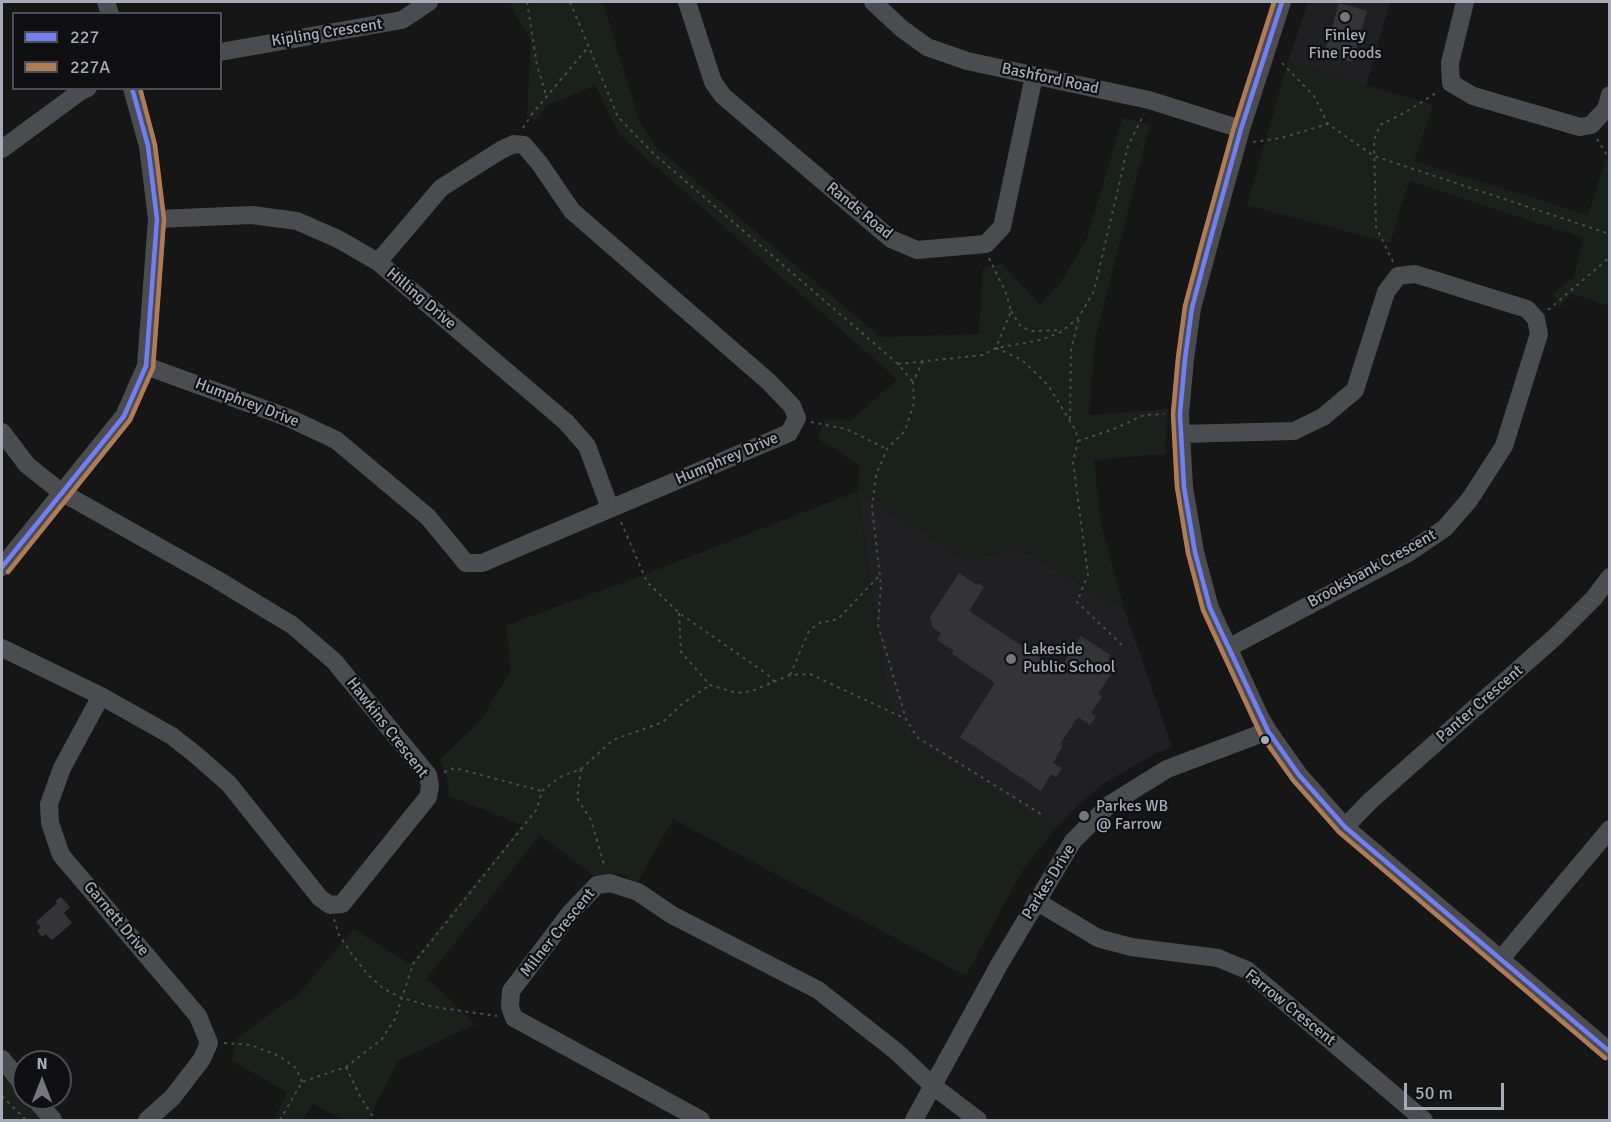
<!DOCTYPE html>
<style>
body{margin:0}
#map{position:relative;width:1611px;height:1122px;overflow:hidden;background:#161617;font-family:Signika,sans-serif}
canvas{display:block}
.frame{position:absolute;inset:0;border:3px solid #a6abb9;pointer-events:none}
.legend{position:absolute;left:12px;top:12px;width:210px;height:78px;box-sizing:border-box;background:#101013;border:2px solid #4c4e55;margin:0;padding:8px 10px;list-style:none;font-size:18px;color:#a6abb9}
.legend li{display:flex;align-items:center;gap:12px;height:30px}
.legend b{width:30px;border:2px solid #4c4e55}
.north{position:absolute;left:12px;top:1050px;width:60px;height:60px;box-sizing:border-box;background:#101013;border:2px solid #4c4e55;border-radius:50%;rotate:0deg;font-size:16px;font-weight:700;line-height:24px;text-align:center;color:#a6abb9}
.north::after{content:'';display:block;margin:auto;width:21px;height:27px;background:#747780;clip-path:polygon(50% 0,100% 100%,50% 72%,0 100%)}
.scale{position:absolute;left:1404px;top:1083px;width:100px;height:27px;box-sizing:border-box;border:3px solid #a6abb9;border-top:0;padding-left:8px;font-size:18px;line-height:21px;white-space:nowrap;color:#a6abb9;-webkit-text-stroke:4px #101013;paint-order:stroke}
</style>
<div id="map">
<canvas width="1611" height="1122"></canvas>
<div class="frame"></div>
<ul class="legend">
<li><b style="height:8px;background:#717ff3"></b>227</li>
<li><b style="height:8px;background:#b07c57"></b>227A</li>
</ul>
<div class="north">N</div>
<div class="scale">50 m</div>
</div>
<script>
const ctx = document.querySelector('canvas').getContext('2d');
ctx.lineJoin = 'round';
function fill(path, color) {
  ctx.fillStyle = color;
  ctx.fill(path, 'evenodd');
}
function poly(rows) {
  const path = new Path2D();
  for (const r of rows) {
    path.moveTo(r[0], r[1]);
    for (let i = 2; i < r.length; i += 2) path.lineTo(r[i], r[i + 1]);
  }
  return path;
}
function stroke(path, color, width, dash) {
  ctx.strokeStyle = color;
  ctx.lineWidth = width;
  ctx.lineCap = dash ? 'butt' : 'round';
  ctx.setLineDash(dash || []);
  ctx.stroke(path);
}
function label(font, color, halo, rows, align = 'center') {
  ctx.font = font + ' Signika,sans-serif';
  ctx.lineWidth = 4.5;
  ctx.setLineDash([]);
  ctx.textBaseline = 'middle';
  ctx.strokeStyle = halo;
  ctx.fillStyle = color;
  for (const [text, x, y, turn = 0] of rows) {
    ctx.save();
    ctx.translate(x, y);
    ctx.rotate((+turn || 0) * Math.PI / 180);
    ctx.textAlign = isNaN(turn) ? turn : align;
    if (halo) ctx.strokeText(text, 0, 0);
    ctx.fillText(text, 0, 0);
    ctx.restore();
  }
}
fill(poly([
 [1308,2,1390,2,1366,86,1288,62],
 [858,491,969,560,1020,548,1125,611,1172,747,1154,754,1103,784,1075,808,1056,828,908,737,887,700]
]), '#202023');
fill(poly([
 [509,2,603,2,639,121,656,147,880,337,979,334,983,268,1002,264,1040,305,1061,282,1086,241,1123,117,1150,125,1095,339,1089,415,1168,409,1165,454,1094,460,1101,524,1125,611,1021,548,969,560,858,492,887,700,908,737,1056,828,1022,871,966,976,673,819,637,883,620,874,593,875,540,835,427,978,475,1024,398,1061,368,1120,343,1120,313,1104,303,1120,274,1120,287,1092,232,1061,237,1038,300,992,354,929,410,964,522,825,449,796,447,779,440,760,480,721,510,672,507,625,638,577,858,491,860,465,818,439,825,419,851,421,897,379,619,134,595,85,546,106,536,120,527,116,531,41],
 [1288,62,1433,105,1414,161,1588,215,1606,159,1609,160,1609,306,1572,294,1559,307,1553,294,1574,277,1584,238,1409,181,1390,243,1247,205],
 [2,1074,41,1120,2,1120]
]), '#1a211b');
fill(poly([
 [1339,3,1367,11,1352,62,1324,54],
 [959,573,977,585,978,583,984,587,969,611,1059,670,1081,636,1110,655,1108,659,1117,665,1098,694,1102,697,1091,713,1096,716,1090,725,1078,717,1060,744,1063,746,1053,763,1062,768,1056,777,1051,774,1041,791,960,737,995,683,952,654,954,651,937,640,941,633,933,628,930,617],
 [61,897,70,907,64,913,72,923,52,940,46,934,42,937,37,931,41,927,36,922,57,903,55,901]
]), '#343436');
stroke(poly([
 [527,2,537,65,547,98],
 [570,2,618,117,654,154,898,364,913,382],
 [1282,63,1314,96,1328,124],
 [523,128,532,114,589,46],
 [1597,139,1610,160],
 [1253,142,1281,138,1328,124,1374,156,1610,234],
 [989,258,1006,293,1011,311,996,348,1022,360,1048,385,1076,431,1078,441,1073,462,1088,575,1077,602,1122,645],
 [1393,262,1376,227,1374,140,1380,125,1406,112,1439,91],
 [1548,310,1610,257],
 [1011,311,1021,327,1033,331,1062,330],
 [923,361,913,382,914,403,905,431,887,449,876,475,872,508,881,585,878,625,906,719,917,737,1041,814],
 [898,364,983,355,996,348,1041,340,1061,332,1079,317,1094,291,1128,146,1144,114],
 [1070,419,1071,350,1079,318],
 [811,422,846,429,887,449],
 [1078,441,1114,429,1144,415,1164,414],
 [621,522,647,582,679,613,767,674,775,682],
 [679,613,681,652,710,685,737,693,752,691,790,675,810,674,904,718],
 [790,675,809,631,819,623,838,619,880,575],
 [581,769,577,798,591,820,605,868],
 [444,772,455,768,542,791],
 [334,919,339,935,351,953,368,975,384,989,402,998,434,1007,497,1016],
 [224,1043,251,1045,279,1056,296,1068,302,1082],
 [346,1067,360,1096,375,1120],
 [2,1096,26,1120],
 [280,1120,302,1082,346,1067,382,1039,395,1019,413,964,537,809,542,791,560,777,581,769,613,740,663,722,682,704,710,685]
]), '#4c4d51', 2, [3, 4.5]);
stroke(poly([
 [106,2,110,14],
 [687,2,713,82,723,96,891,239,917,250,986,244,1002,227,1034,76],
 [873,2,901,28,927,47,967,61,1149,100,1241,129],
 [1282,2,1241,129,1208,248,1192,308,1185,359,1180,414,1184,487,1195,552,1210,608,1260,717,1268,731,1299,775,1345,827,1610,1052],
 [1465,2,1450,63,1451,83,1473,96,1580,127,1591,125,1606,109,1610,95],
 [220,52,402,20,429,2],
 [2,149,81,91,88,88],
 [157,219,252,215,297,221,338,239,378,262,566,422,587,446,610,508],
 [146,366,289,418,336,440,428,517,466,563,482,563,789,433,797,418,792,406,769,382,572,211,540,164,524,145,514,144,501,150,441,188,378,262],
 [2,432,27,465,61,492,216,579,292,625,334,661,428,775,430,786,428,797,342,904,330,905,320,898,229,784,196,755,172,736,101,696,2,648],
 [1181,434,1294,431,1323,417,1355,390,1386,292,1398,276,1415,274,1527,309,1536,319,1539,334,1504,446,1470,499,1445,528,1408,553,1228,648],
 [2,567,124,416,146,366,157,219,148,146,132,88],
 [101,696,62,768,49,804,50,823,61,855,198,1016,209,1043,202,1059,172,1098,147,1120],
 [1345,827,1369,802,1555,637,1594,598,1610,577],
 [1036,901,1098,938,1131,947,1218,958,1247,970,1424,1120],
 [1500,960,1610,829],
 [2,1059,24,1086],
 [34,1098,53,1120],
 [701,1120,514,1018,510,1007,511,991,571,912,597,885,610,883,638,892,672,915,818,990,897,1052,933,1086,978,1120],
 [914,1120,999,965,1073,841,1109,805,1167,769,1268,731]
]), '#4a4c50', 18);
stroke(poly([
 [1282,2,1241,129,1208,248,1192,308,1185,359,1180,414,1184,487,1195,552,1210,608,1268,731,1299,775,1345,827,1610,1052],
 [2,567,124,416,146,366,157,219,148,146,132,88]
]), '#717ff3', 4.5);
stroke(poly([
 [1274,2,1234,127,1201,246,1185,306,1178,358,1173,414,1177,487,1188,553,1203,610,1261,735,1293,780,1339,832,1605,1058],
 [8,572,130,420,153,368,164,219,155,145,140,88]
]), '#b07c57', 4.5);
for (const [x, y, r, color] of [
 [1345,17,6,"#747780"],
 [1011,659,6,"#747780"],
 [1265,740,5,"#a6abb9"],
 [1084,816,6,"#747780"]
]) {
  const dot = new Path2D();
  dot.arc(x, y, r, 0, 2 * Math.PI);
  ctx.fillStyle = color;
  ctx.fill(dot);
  stroke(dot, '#101013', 2);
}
label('16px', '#a6abb9', '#101013', [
 ["Kipling Crescent",327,33,-9],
 ["Bashford Road",1050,79,12],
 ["Rands Road",859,211,39],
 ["Hilling Drive",421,299,40],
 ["Humphrey Drive",247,403,21],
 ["Humphrey Drive",727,459,-23],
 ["Brooksbank Crescent",1372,569,-29],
 ["Panter Crescent",1480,704,-41],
 ["Hawkins Crescent",387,728,52],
 ["Parkes Drive",1049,882,-58],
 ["Garnett Drive",116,919,50],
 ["Milner Crescent",558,933,-51],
 ["Farrow Crescent",1290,1008,39]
]);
label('16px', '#a6abb9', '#101013', [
 ["Finley",1345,36,"center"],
 ["Fine Foods",1345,54,"center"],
 ["Lakeside",1023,650],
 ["Public School",1023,668],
 ["Parkes WB",1096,807],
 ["@ Farrow",1096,825]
], 'left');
</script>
